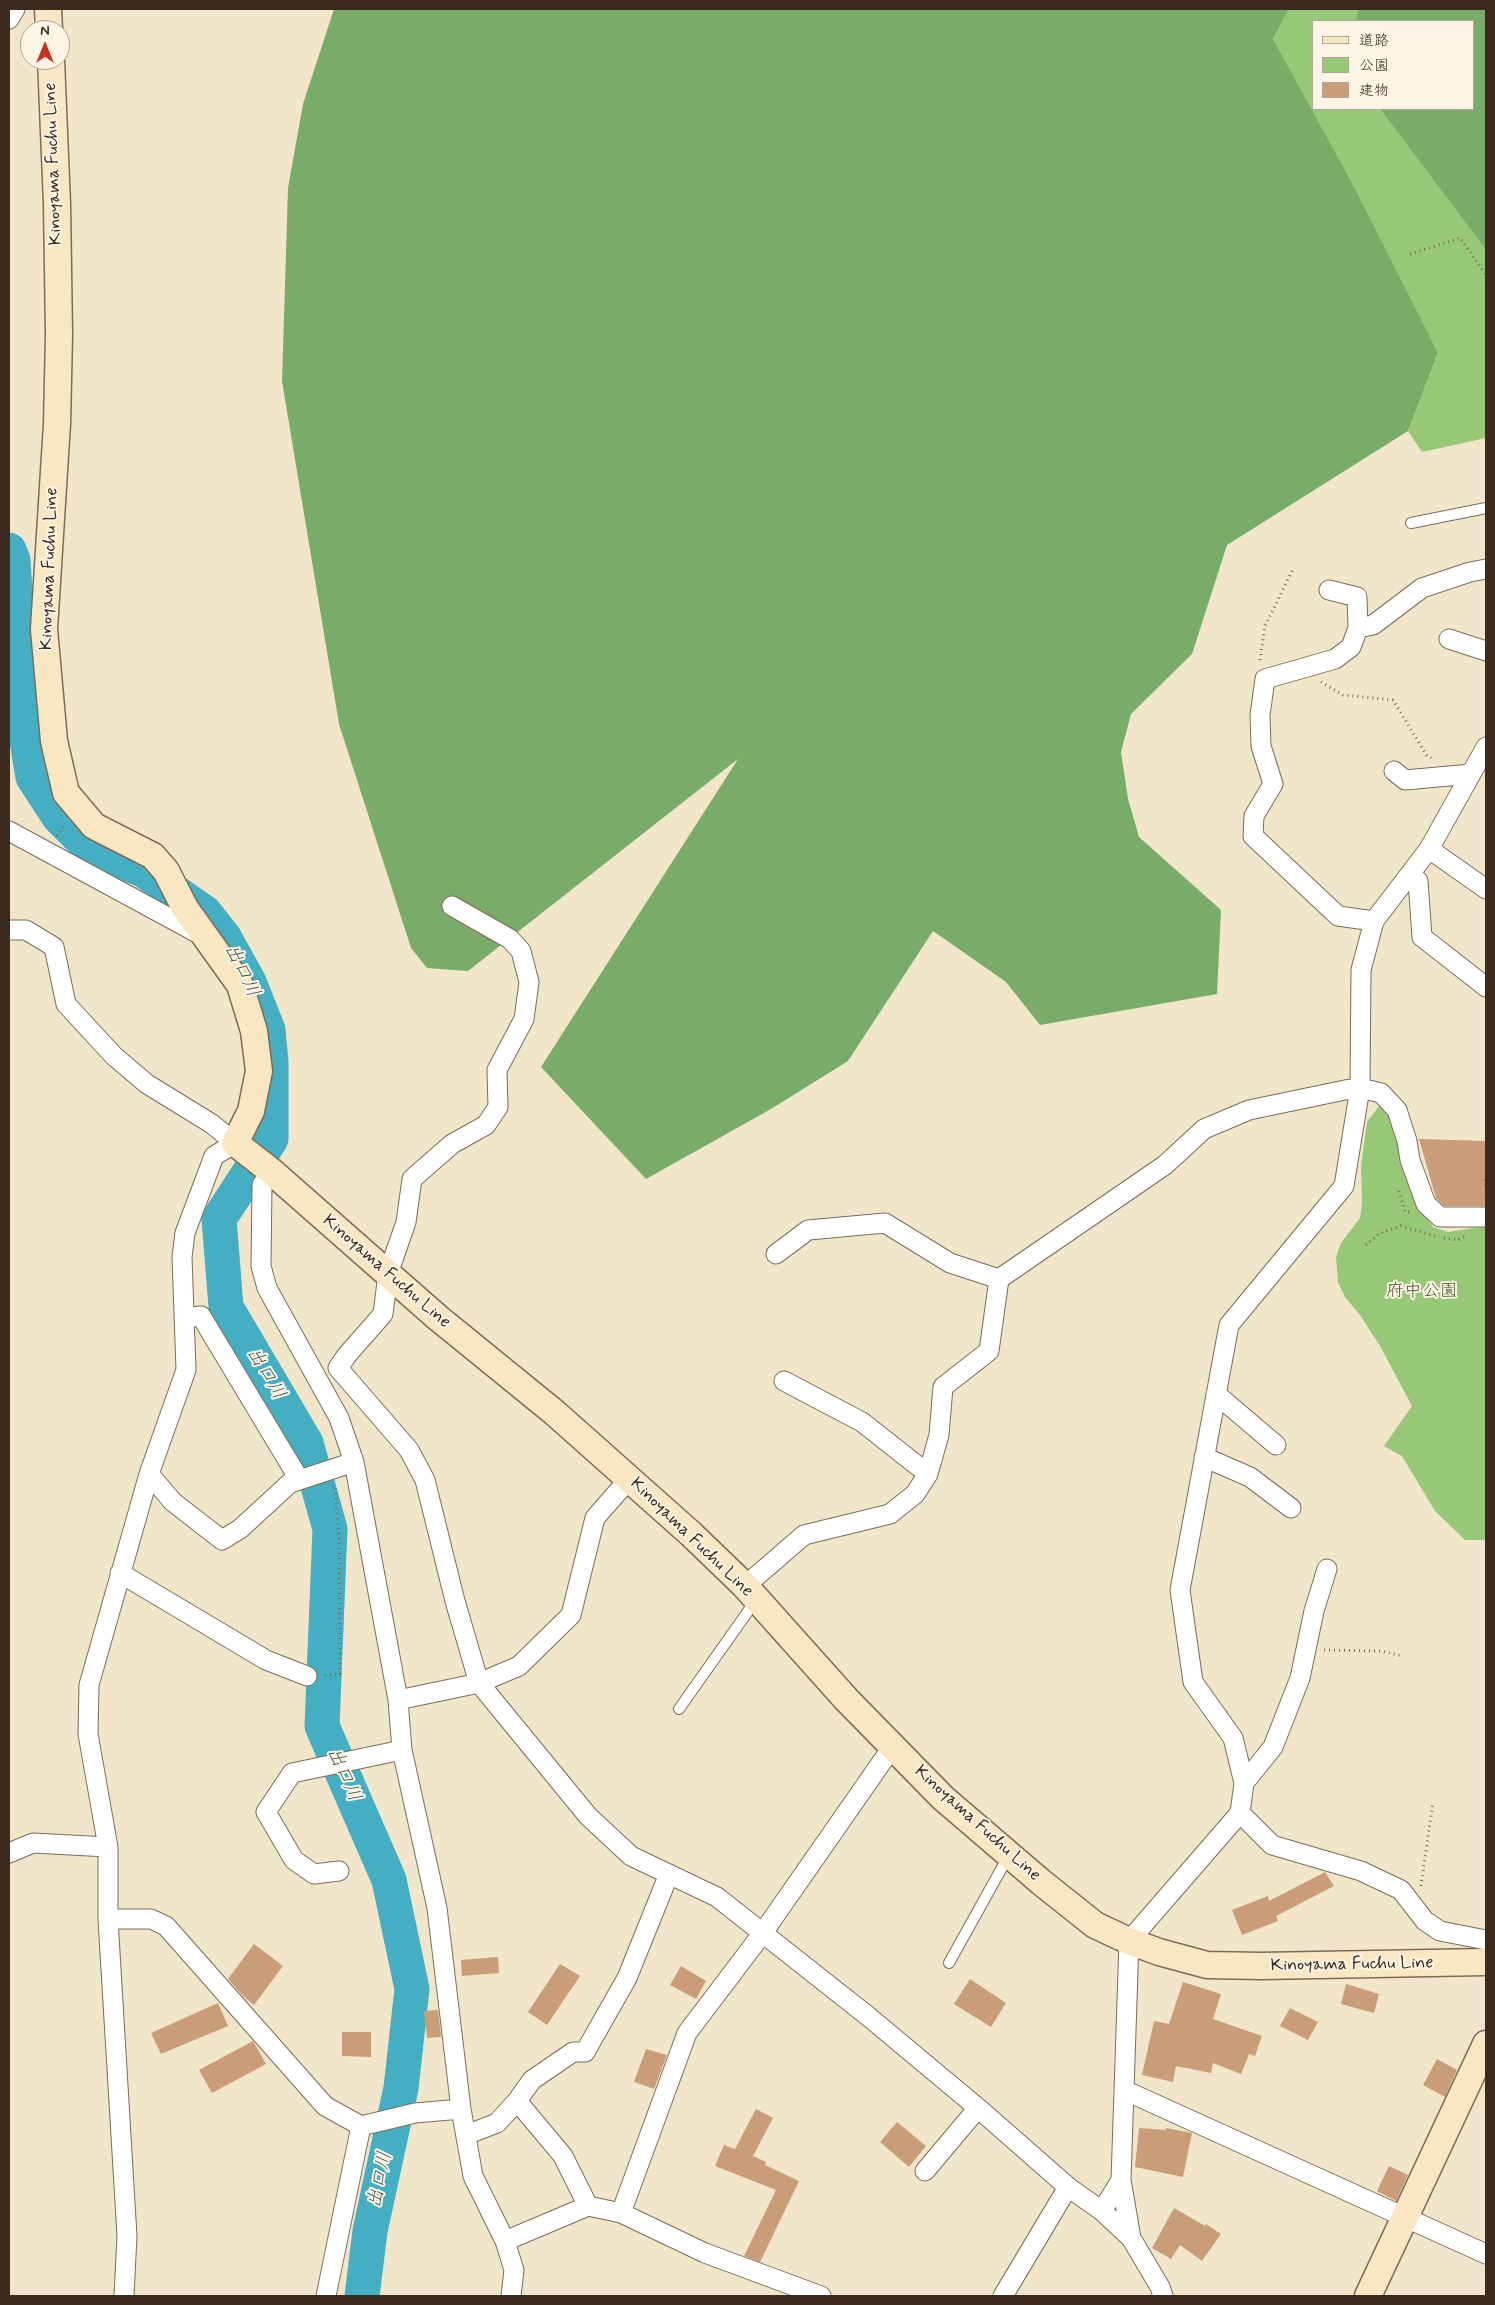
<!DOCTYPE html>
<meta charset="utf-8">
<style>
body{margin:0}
#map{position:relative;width:1495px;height:2305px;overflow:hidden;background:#f2e6ca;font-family:Mynerve,"Klee One",sans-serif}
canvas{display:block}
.frame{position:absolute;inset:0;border:10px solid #3b2a1e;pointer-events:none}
.legend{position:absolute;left:1312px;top:20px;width:162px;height:90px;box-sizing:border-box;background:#fcf5e5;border:1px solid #afa495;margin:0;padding:6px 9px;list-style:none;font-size:15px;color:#3b2a1e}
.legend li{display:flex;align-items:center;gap:10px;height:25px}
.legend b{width:25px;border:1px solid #afa495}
.north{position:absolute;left:20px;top:20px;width:50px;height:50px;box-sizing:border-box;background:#fcf5e5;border:1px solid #afa495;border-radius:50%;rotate:0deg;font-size:14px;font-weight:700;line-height:20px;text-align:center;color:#3b2a1e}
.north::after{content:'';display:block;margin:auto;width:18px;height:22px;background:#c8321e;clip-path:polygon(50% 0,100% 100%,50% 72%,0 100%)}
</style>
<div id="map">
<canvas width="1495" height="2305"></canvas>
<div class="frame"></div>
<ul class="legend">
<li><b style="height:6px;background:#f9e7c3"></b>道路</li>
<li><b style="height:14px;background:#97c877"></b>公園</li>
<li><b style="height:14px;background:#c89d77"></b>建物</li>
</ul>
<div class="north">N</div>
</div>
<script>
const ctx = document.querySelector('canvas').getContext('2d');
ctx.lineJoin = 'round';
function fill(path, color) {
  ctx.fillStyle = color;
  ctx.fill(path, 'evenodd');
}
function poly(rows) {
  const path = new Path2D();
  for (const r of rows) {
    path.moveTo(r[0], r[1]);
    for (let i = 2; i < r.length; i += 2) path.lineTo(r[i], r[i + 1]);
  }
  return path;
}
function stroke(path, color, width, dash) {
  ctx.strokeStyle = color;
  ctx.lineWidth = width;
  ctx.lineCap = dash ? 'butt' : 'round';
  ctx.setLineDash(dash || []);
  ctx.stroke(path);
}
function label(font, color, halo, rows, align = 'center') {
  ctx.font = font + ' Mynerve,"Klee One",sans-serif';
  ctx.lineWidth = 4;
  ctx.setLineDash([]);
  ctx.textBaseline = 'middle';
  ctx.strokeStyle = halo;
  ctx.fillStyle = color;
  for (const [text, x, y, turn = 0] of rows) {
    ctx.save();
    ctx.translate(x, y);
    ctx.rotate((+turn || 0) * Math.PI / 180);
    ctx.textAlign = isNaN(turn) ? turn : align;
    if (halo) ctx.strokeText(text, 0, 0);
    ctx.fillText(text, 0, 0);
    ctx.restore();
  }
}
fill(poly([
 [1289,9,1358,9,1356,21,1314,21,1314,109,1380,109,1486,250,1486,438,1422,452,1408,431,1438,353,1273,39],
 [1379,1106,1391,1119,1396,1132,1413,1198,1433,1227,1448,1232,1486,1226,1486,1540,1465,1540,1435,1511,1402,1456,1384,1446,1412,1406,1380,1346,1360,1315,1345,1297,1338,1282,1336,1257,1341,1243,1360,1218,1362,1203,1361,1166,1367,1122]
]), '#97c877');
fill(poly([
 [334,9,1289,9,1273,39,1354,187,1438,353,1408,431,1227,545,1192,654,1131,714,1121,752,1128,799,1139,837,1221,910,1217,994,1040,1025,1006,982,933,931,848,1061,771,1109,646,1179,541,1067,738,759,468,971,427,968,411,948,339,724,282,381,288,188,303,104],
 [1358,9,1486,9,1486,250,1380,109,1474,109,1474,21,1356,21]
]), '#79ac68');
stroke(poly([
 [9,550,13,560,23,717,33,777,59,817,83,841,101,854,143,870,205,913,224,937,249,982,268,1030,271,1062,271,1139,219,1219,226,1307,306,1443,330,1529,322,1726,389,1880,412,1989,401,2088,370,2231,362,2296]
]), '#44afc3', 35);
fill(poly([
 [1419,1139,1486,1141,1486,1206,1444,1206,1436,1198],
 [1325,1872,1334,1886,1276,1916,1278,1921,1242,1935,1232,1910,1268,1896,1269,1901],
 [254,1944,283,1966,254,2005,243,1996,228,1979],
 [498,1957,499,1973,462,1976,461,1960],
 [560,1964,580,1976,547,2025,528,2012],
 [681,1966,706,1981,696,1999,670,1985],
 [970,1979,1006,2003,991,2027,954,2004],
 [1183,1982,1221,1994,1213,2019,1262,2036,1255,2056,1249,2054,1241,2074,1213,2063,1211,2073,1176,2066,1173,2082,1142,2075,1154,2021,1169,2024],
 [1346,1984,1379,1994,1374,2013,1341,2004],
 [218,2003,228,2026,161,2054,151,2033],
 [1290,2008,1318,2022,1308,2040,1280,2026],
 [438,2010,441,2037,427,2038,424,2011],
 [342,2032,371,2032,371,2057,342,2056],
 [253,2041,266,2064,212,2093,199,2070],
 [646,2049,667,2055,654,2089,634,2082],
 [1437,2059,1457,2070,1445,2097,1423,2085],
 [756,2109,773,2118,753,2156,766,2162,765,2165,799,2181,760,2262,744,2256,776,2190,715,2166,724,2145,735,2149],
 [897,2122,926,2146,909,2167,880,2142],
 [1139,2128,1166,2130,1166,2128,1192,2133,1183,2177,1135,2167],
 [1389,2166,1408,2175,1396,2201,1377,2191],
 [1174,2208,1205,2226,1206,2224,1221,2234,1202,2261,1180,2245,1171,2259,1152,2248]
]), '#c89d77');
const service = poly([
 [1411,523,1486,508],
 [679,1709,756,1600],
 [949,1963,1009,1855]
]);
const minor = poly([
 [9,19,15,9],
 [1329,590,1357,597,1358,628],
 [1449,639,1486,651],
 [1394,771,1405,780,1471,774],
 [9,831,201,935],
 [1429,849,1486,889],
 [1408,877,1418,881,1422,937,1486,987],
 [452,906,510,939,521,951,529,982,524,1019,497,1070,498,1107,486,1125,452,1144,412,1179,406,1222,388,1274,383,1314,347,1355,338,1368,409,1450,425,1480,455,1601,479,1683,588,1816,631,1856,717,1897,869,2017,978,2108,1068,2187,1102,2211,1131,2238,1160,2287,1163,2296],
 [1374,921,1338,916,1253,836,1254,816,1273,784,1261,746,1260,715,1265,679,1335,659,1351,647,1358,628,1373,625,1422,588,1470,572,1486,569],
 [9,930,26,930,54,947,66,1004,114,1056,147,1084,212,1124,235,1143,214,1156,185,1233,182,1257,186,1370,149,1474,89,1685,88,1734,108,1847,108,1919,127,2236,124,2296],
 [271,1171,262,1185,261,1266,267,1288,339,1418,354,1462,398,1700,402,1750,437,1908,461,2109,473,2176,505,2241,514,2270,511,2296],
 [776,1254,808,1230,885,1223,950,1263,999,1279],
 [184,1318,201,1316,299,1479],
 [784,1381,862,1422,928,1474],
 [1216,1394,1276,1445],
 [1204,1457,1250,1477,1291,1508],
 [149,1474,173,1502,222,1540,240,1529,290,1483,354,1462],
 [120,1573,266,1660,307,1676],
 [745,1586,804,1535,890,1514,915,1494,928,1474,939,1435,943,1387,989,1351,999,1279,1165,1165,1204,1129,1249,1110,1345,1090,1360,1088,1381,1093,1397,1110,1407,1141,1410,1160,1426,1204,1440,1217,1486,1217],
 [398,1700,479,1683,519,1666,571,1615,595,1518,629,1479],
 [1244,1783,1273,1747,1300,1678,1314,1611,1327,1569],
 [1240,1813,1272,1845,1361,1871,1401,1890,1425,1921,1440,1931,1486,1940],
 [9,1853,33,1843,108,1847],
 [339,1871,314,1874,294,1860,266,1812,292,1773,402,1750],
 [108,1919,151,1919,166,1926,325,2106,361,2126,415,2113,461,2109],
 [1124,2090,1486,2254],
 [517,2101,563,2156,588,2206],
 [466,2135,497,2123,517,2101,532,2080,573,2052,585,2052,627,1978,669,1874],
 [925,2171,978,2108],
 [1121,2180,1131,2238],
 [1102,2211,1121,2180,1129,1941,1240,1813,1244,1783,1233,1738,1193,1682,1180,1590,1229,1325,1344,1186,1360,1088,1361,970,1374,921,1429,849,1486,747],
 [621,2213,687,2033,762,1934,893,1746],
 [505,2241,588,2206,621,2213,705,2253,821,2296],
 [326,2296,361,2126],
 [1003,2296,1068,2187]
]);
const secondary = poly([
 [48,9,49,30],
 [51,60,57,204,59,335,57,424,44,629,54,741,66,793,94,826,153,856,166,871,185,908,240,985,254,1031,259,1071,251,1111,235,1143,271,1171,437,1317,555,1413,691,1534,745,1586,846,1699,943,1798,1041,1882,1095,1925,1129,1941,1159,1952,1207,1965,1261,1966,1486,1962],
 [1368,2296,1486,2044]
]);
stroke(service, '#7b6c5a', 12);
stroke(minor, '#7b6c5a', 21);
stroke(secondary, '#7b6c5a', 29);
stroke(poly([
 [1410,254,1460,238,1486,275],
 [1260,660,1265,626,1294,567],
 [1321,682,1343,695,1393,700,1427,756,1431,758],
 [57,836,65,825],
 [1485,1179,1486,1188],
 [1399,1191,1405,1212,1411,1212],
 [1444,1238,1458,1240,1464,1237],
 [1366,1245,1379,1234,1401,1226,1435,1236],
 [1324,1650,1381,1651,1402,1656],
 [325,1675,340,1674,339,1538,335,1486],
 [1421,1886,1433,1802]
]), '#7b6c5a', 3, [1, 4]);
stroke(service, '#fff', 10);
stroke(minor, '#fff', 19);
stroke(secondary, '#f9e7c3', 26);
label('18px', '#3b2a1e', '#fcf5e5', [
 ["Kinoyama Fuchu Line",54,164,-92],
 ["Kinoyama Fuchu Line",50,569,-88],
 ["Kinoyama Fuchu Line",386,1272,41],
 ["Kinoyama Fuchu Line",691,1538,44],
 ["Kinoyama Fuchu Line",977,1824,42],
 ["Kinoyama Fuchu Line",1352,1965,-1]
]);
label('18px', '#575939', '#fcf5e5', [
 ["府中公園",1422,1292]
]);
label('italic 19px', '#3e5958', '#fcf5e5', [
 ["出口川",241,971,64],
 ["出口川",265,1374,59],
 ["出口川",343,1775,66],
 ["出口川",381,2180,-78]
]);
</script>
